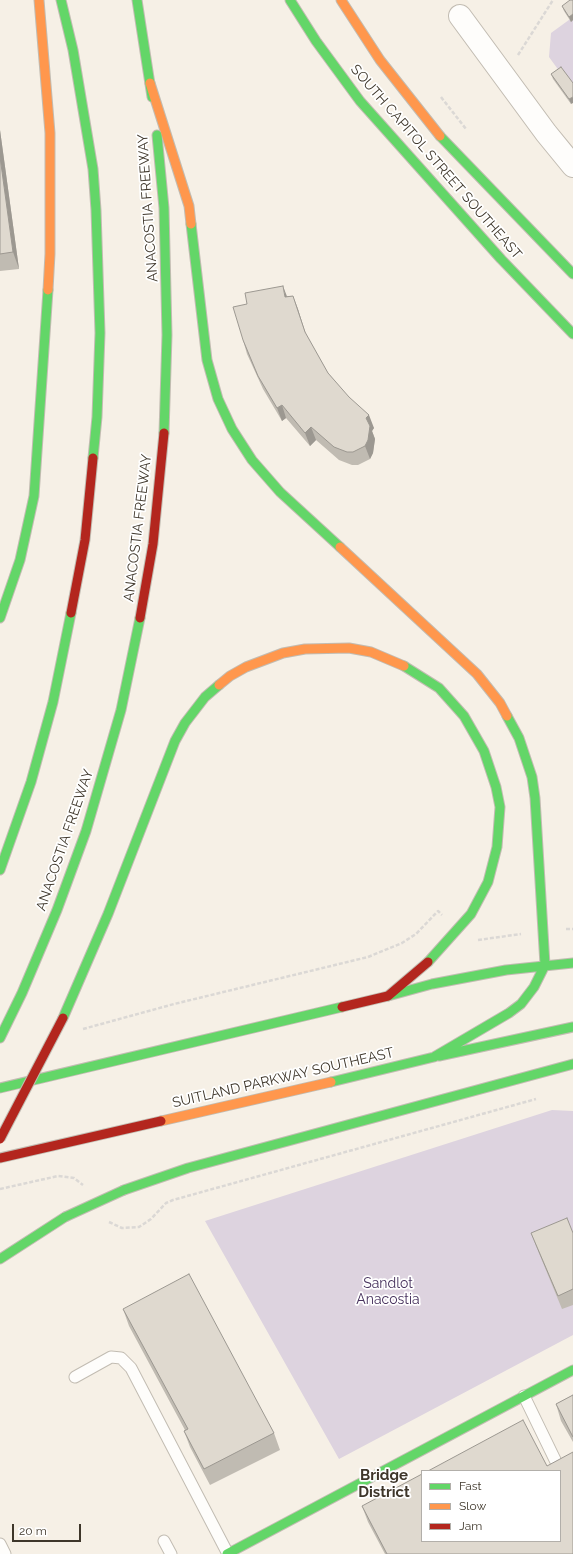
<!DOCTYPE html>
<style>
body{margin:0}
#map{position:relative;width:573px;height:1554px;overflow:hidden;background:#f6f0e6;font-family:Raleway,sans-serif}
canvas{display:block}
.legend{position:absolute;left:421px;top:1470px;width:140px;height:72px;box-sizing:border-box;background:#fff;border:1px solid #b2afaa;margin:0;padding:5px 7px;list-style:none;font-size:12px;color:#3e362a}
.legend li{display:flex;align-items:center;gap:8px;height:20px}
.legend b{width:20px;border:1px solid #b2afaa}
.scale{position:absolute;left:12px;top:1524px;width:69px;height:18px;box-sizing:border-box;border:2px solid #3e362a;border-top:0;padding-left:5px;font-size:12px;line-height:14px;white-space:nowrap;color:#3e362a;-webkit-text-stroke:3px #fff;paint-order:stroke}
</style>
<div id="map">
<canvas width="573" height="1554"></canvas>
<ul class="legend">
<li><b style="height:5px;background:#63d668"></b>Fast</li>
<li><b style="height:5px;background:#ff974d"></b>Slow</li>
<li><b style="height:5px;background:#b3261e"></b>Jam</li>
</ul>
<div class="scale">20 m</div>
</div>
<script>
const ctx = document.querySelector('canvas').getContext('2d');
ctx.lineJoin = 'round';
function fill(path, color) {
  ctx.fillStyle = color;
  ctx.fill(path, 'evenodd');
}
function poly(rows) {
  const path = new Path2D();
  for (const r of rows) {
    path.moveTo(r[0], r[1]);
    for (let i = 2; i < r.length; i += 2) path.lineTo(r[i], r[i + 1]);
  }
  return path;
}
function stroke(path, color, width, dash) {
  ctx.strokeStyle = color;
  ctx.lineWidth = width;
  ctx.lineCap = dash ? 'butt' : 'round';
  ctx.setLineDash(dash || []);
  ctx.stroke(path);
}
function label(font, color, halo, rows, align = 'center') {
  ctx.font = font + ' Raleway,sans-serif';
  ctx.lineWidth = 3.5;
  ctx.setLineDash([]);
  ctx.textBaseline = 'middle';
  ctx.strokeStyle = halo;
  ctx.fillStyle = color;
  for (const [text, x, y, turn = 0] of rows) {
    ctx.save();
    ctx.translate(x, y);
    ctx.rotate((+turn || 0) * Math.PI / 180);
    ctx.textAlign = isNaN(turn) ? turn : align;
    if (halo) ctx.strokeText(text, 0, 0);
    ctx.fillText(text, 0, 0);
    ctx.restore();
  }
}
fill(poly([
 [573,17,573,90,549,57,551,33],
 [552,1110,573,1111,573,1335,339,1459,205,1221]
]), '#ddd3df');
const lane = poly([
 [75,1377,111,1357,121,1358,131,1368,228,1554],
 [524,1396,560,1470],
 [164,1541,171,1554],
 [0,1544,5,1554]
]);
const street = poly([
 [460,16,546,133,573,166]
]);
const fast = poly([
 [61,0,73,50,93,169,96,210,100,333,97,417,93,458],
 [137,0,152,97],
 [290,0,316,41,360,101,501,259,573,334],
 [157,135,164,208,167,335,164,433],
 [440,136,573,274],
 [191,224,207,360,218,399,232,429,252,460,280,492,340,547],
 [0,618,20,560,34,496,48,290],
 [404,666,439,688,464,716,484,751,496,787,500,807,497,847,488,882,471,914,428,962],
 [0,870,31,782,53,702,71,613],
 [388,996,432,984,506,970,573,963],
 [63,1018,108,914,175,741,185,723,205,697,219,685],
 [0,1038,22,993,57,910,86,831,121,710,140,618],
 [439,1056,573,1027],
 [331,1082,434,1057,509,1013,521,1004,534,987,545,965,535,798,532,777,519,738,507,716],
 [0,1088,342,1007],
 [124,1190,188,1168,573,1064],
 [0,1259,65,1217],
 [227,1554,573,1370]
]);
const slow = poly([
 [39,0,50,133,50,254,48,290],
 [341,0,380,60,440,136],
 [150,83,189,206,191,224],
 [340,547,477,674,500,703,507,716],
 [219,685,230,676,246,667,283,653,305,649,349,648,371,652,404,666],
 [161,1121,331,1082]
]);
const jam = poly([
 [71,613,85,540,93,458],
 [140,618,153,544,164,433],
 [342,1007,388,996,428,962],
 [0,1158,161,1121]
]);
stroke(lane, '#c2bcb2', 13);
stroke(street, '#c2bcb2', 24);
stroke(fast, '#c2bcb2', 11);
stroke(slow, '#c2bcb2', 11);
stroke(jam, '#c2bcb2', 11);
stroke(poly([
 [518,55,553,0],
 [441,97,466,129],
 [566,929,573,929],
 [478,940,521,934],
 [83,1029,174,1004,368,957,402,943,416,934,438,911,442,915],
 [0,1189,58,1176,74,1178,83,1185],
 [109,1222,122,1228,139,1227,151,1219,166,1203,173,1200,536,1099]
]), '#dbd8d5', 2.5, [4, 2]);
stroke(lane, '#fefdfb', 11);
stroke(street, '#fefdfb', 22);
stroke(fast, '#63d668', 9);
stroke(slow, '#ff974d', 9);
stroke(jam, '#b3261e', 9);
const fastBridge = poly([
 [65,1217,124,1190]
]);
const jamBridge = poly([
 [0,1139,63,1018]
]);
stroke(fastBridge, '#c2bcb2', 11, []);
stroke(jamBridge, '#c2bcb2', 11, []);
stroke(fastBridge, '#63d668', 9);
stroke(jamBridge, '#b3261e', 9);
fill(poly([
 [573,0,573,20,571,22,564,11,562,6],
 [561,67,571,104,553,79,551,74],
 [0,130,19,269,0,271],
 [287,296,293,296,306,334,328,373,374,428,372,431,375,439,373,453,370,459,358,465,352,465,339,460,316,440,310,446,286,418,282,421,263,389,247,354,243,340],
 [531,1233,573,1233,573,1305,562,1309,536,1246],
 [123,1309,274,1433,280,1450,210,1485,190,1447,184,1431,185,1430,129,1326],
 [573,1395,573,1442,561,1421,556,1404],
 [547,1466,573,1554,385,1554,368,1522,362,1506]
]), '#c0bbb2');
fill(poly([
 [573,14,573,20,571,22,569,17],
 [573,97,573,103,571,104,569,99],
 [0,130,19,269,13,252,0,157],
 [283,286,288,299,285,297],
 [293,296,298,309,309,345,305,332],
 [282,405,286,418,282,421,277,408],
 [369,415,374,428,372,431,375,439,373,453,370,459,365,446,366,418],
 [311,427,316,440,310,446,305,433]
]), '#9c9891');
const building = poly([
 [570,0,573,0,573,14,569,17,562,6,570,0],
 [561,67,573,83,573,97,569,99,551,74,561,67],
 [0,157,13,252,0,254,0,157],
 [283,286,285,297,293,296,305,332,328,373,349,397,369,415,366,418,370,426,368,440,365,446,353,452,347,452,334,447,311,427,305,433,282,405,277,408,258,376,243,340,233,307,247,304,245,293,283,286],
 [567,1218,573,1233,573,1289,558,1296,531,1233,567,1218],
 [189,1274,274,1433,204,1469,184,1431,188,1429,123,1309,189,1274],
 [573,1395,573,1437,556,1404,573,1395],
 [523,1420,547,1466,573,1452,573,1554,387,1554,362,1506,422,1474,422,1541,560,1541,560,1471,428,1471,523,1420]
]);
fill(building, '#dfd9cf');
stroke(building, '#9c9891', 1);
label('14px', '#3e362a', '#fff', [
 ["SOUTH CAPITOL STREET SOUTHEAST",436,162,49],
 ["ANACOSTIA FREEWAY",148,208,-94],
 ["ANACOSTIA FREEWAY",138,528,-83],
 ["ANACOSTIA FREEWAY",65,840,-71],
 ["SUITLAND PARKWAY SOUTHEAST",283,1078,-13]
]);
label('14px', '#47325d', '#fff', [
 ["Sandlot",388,1284],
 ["Anacostia",388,1300]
]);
label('bold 15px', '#3e362a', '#fff', [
 ["Bridge",384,1475],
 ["District",384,1492]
]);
</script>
